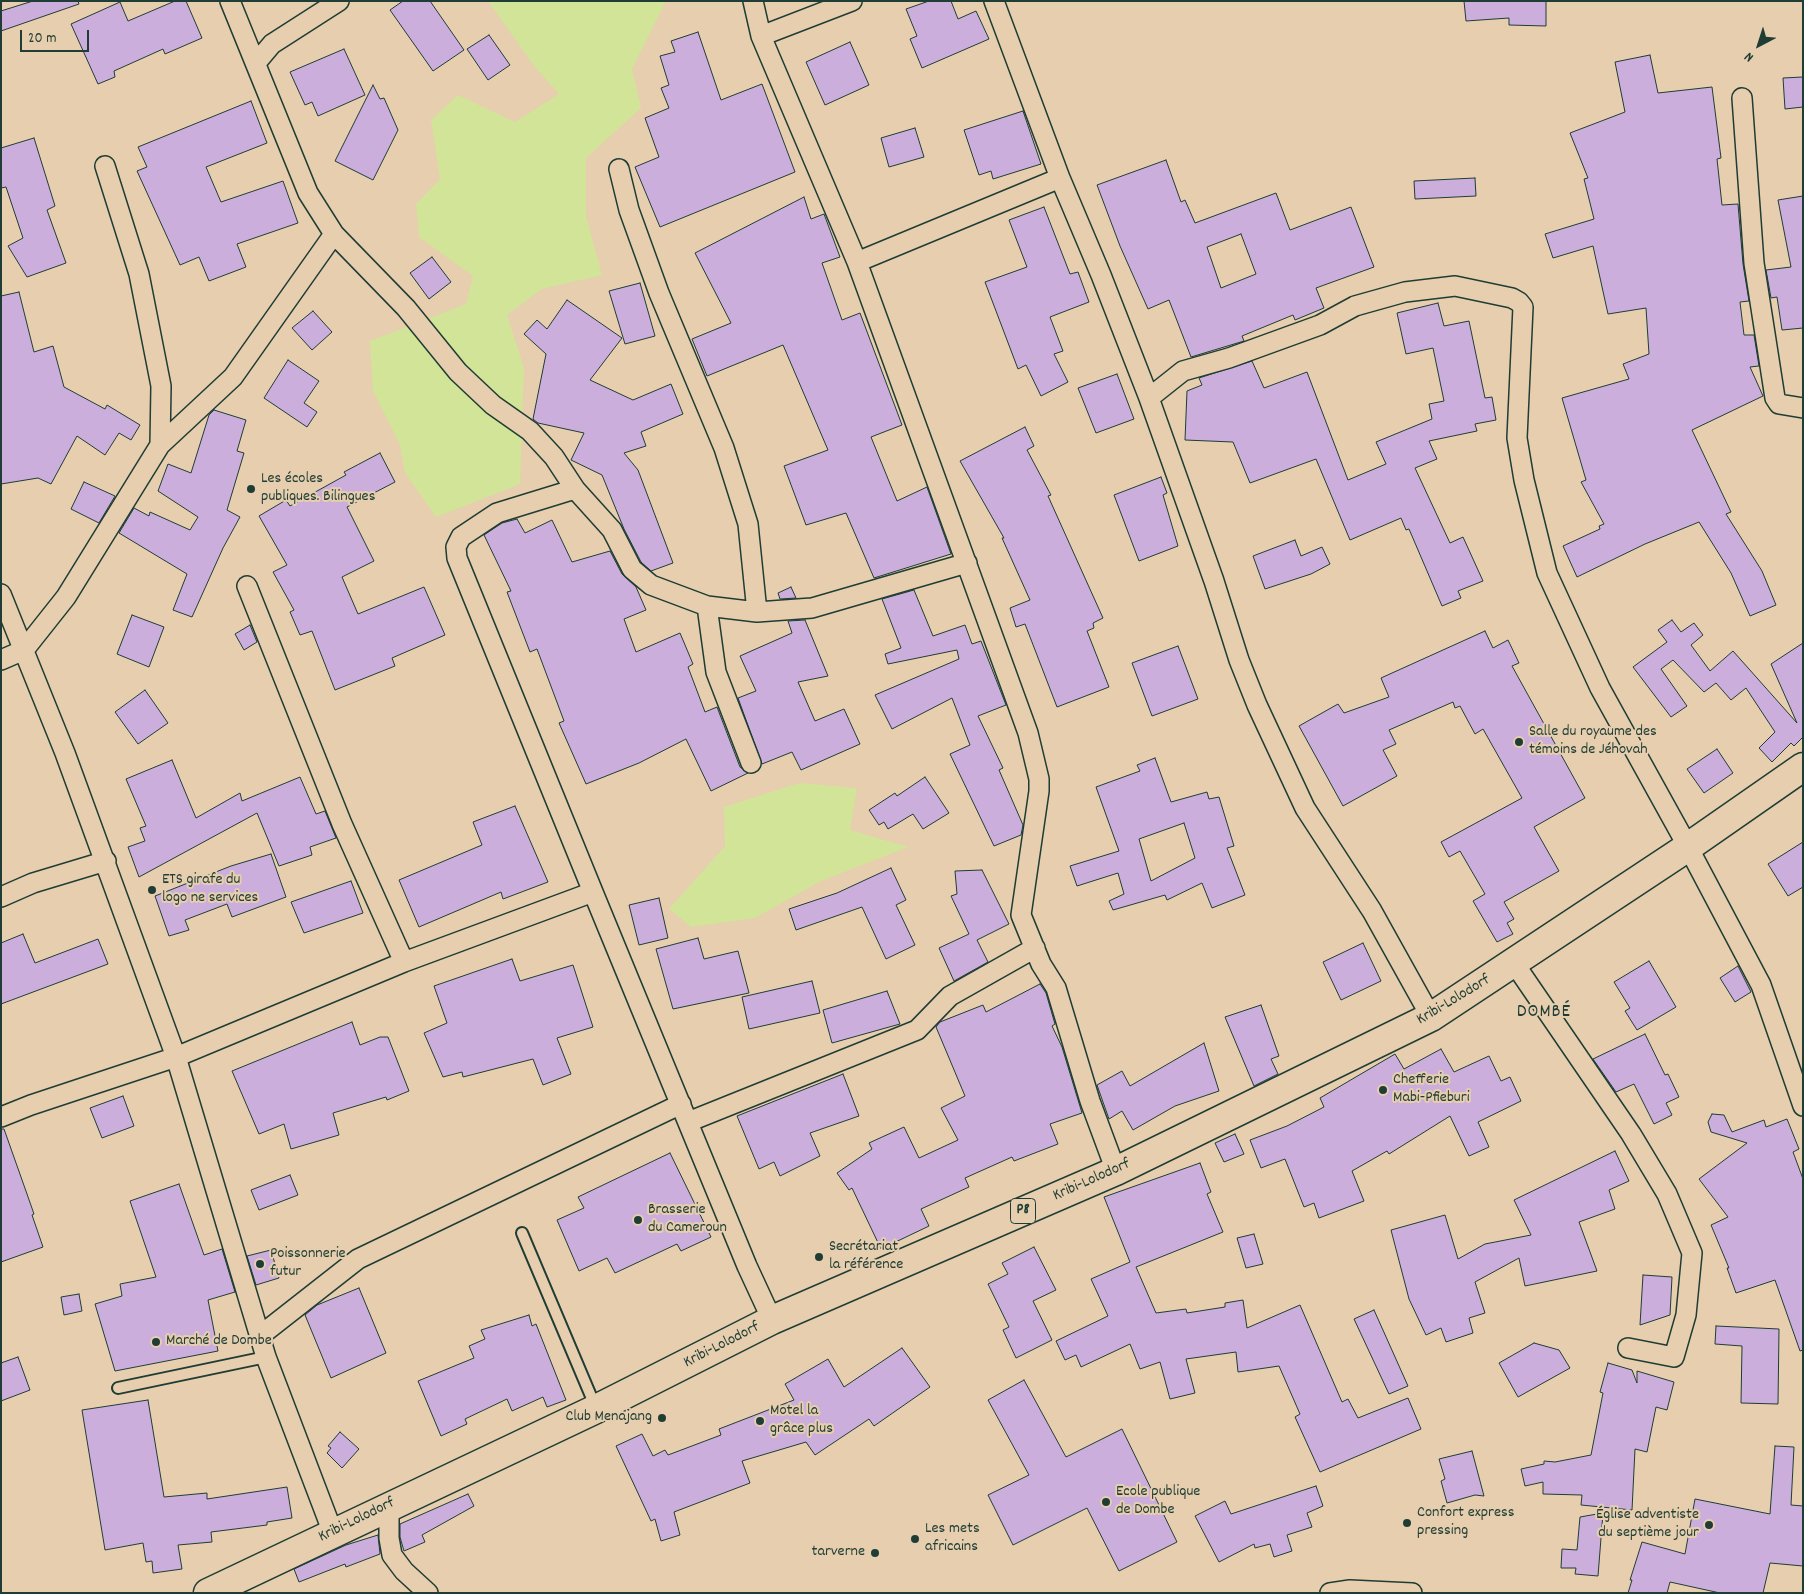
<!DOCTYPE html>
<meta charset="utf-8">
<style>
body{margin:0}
#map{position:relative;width:1804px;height:1594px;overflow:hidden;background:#e6ceae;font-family:Dekko,sans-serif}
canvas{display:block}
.frame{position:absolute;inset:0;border:2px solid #1f3d34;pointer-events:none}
.north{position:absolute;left:1734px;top:20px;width:50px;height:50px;-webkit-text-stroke:4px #e6ceae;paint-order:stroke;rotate:220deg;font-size:14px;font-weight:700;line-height:20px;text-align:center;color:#1f3d34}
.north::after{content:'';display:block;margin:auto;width:18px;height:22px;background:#1f3d34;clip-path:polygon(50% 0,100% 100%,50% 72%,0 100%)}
.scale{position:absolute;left:20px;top:30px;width:69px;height:22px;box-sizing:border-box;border:2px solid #1f3d34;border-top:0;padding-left:6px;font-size:15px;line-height:18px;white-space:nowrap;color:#1f3d34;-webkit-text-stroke:4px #e6ceae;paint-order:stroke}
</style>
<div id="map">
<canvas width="1804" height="1594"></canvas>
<div class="frame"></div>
<div class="north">N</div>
<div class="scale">20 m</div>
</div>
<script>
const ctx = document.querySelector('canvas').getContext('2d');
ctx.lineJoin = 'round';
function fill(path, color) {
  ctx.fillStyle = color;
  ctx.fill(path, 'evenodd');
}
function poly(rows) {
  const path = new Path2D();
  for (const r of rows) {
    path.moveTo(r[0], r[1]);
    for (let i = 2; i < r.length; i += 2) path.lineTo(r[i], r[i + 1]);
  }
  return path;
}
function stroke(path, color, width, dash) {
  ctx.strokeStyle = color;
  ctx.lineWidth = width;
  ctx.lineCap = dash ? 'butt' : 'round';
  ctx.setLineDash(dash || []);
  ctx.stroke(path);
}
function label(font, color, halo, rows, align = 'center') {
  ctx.font = font + ' Dekko,sans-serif';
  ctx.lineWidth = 4;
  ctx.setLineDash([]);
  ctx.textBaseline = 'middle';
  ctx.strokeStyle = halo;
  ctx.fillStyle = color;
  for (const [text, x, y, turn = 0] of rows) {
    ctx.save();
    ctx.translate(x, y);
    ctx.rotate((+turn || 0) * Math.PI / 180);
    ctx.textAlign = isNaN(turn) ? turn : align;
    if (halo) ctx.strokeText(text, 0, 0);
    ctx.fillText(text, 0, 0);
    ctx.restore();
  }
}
fill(poly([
 [488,1,666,1,632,69,641,108,586,158,586,216,602,275,542,289,507,315,524,368,520,484,436,517,405,473,400,445,373,391,370,341,466,304,473,276,419,237,416,204,440,179,431,120,458,95,515,122,559,94,535,67],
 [799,783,857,788,850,830,908,847,821,881,755,918,691,927,669,909,725,846,724,807]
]), '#d2e498');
const building = poly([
 [33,1,78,1,79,4,1,31,1,11,33,1],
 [175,1,186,1,202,38,165,54,163,49,114,71,115,77,98,84,71,24,120,2,128,21,175,1],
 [403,1,430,1,464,50,433,71,390,10,403,1],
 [929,1,951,1,958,19,976,11,989,39,922,68,910,39,917,36,906,9,929,1],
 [1464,1,1546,1,1546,26,1509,25,1509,18,1466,21,1464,1],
 [698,32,721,100,762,84,795,172,660,227,635,167,659,157,645,118,669,108,661,88,669,85,660,56,675,52,671,41,698,32],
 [489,35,510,65,488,80,467,49,489,35],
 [850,42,869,85,825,105,806,62,850,42],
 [344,49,365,95,318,116,312,102,305,105,290,72,344,49],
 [1650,55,1658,93,1712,87,1721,158,1717,159,1722,205,1738,204,1743,264,1749,301,1740,302,1744,335,1754,335,1759,366,1750,367,1763,396,1692,430,1731,512,1726,514,1762,571,1776,605,1750,616,1731,573,1699,522,1645,544,1577,577,1563,546,1600,529,1599,526,1604,524,1581,482,1586,480,1562,398,1629,379,1623,364,1649,354,1646,308,1608,314,1593,246,1553,258,1545,234,1594,219,1584,179,1588,178,1570,133,1625,112,1615,62,1650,55],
 [1803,77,1803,107,1785,109,1783,78,1803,77],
 [373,85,380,99,384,98,398,130,373,180,335,161,373,85],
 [251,101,267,143,206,167,221,202,283,181,298,223,237,244,246,267,209,281,199,257,180,265,137,171,147,167,138,147,251,101],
 [1023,111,1041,164,993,179,991,171,979,175,964,130,1023,111],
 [915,128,924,157,889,167,881,138,915,128],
 [34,138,55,206,47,210,66,263,27,277,8,246,23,238,6,187,1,188,1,148,34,138],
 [1166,160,1181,202,1185,200,1195,223,1276,193,1290,230,1351,207,1374,267,1316,288,1324,308,1295,320,1293,315,1242,336,1244,341,1191,357,1169,300,1148,309,1120,246,1097,185,1166,160],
 [1241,234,1256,274,1221,288,1207,247,1241,234],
 [1475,178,1476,196,1415,199,1414,181,1475,178],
 [1803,196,1803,328,1782,330,1777,297,1771,298,1766,270,1791,267,1778,200,1803,196],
 [804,197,811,219,824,214,840,257,822,263,842,320,860,313,902,425,871,437,897,501,927,487,951,554,874,578,846,513,806,525,784,466,828,450,783,345,707,376,692,339,731,323,695,253,804,197],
 [1044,207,1070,274,1078,272,1089,302,1050,317,1063,351,1054,354,1068,382,1041,396,1026,365,1018,369,985,282,1027,267,1009,220,1044,207],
 [432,257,451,282,429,299,410,273,432,257],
 [640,283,655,336,625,344,609,291,640,283],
 [19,292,34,352,53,346,64,387,105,409,107,405,140,425,131,440,119,433,105,455,77,436,51,484,38,478,1,484,1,296,19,292],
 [567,300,622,338,590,380,633,400,671,384,683,414,641,432,646,446,624,453,638,470,673,563,651,571,641,562,624,529,602,475,571,460,584,433,538,423,533,419,546,354,524,334,537,320,547,329,567,300],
 [1438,303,1444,326,1469,321,1485,398,1492,397,1496,420,1475,424,1477,431,1429,441,1437,459,1415,468,1450,543,1463,537,1483,581,1458,591,1461,598,1442,606,1409,529,1406,530,1401,518,1350,540,1316,459,1250,483,1233,442,1185,440,1187,391,1202,385,1199,378,1252,361,1264,388,1307,372,1348,480,1386,464,1376,442,1432,419,1429,404,1444,401,1433,348,1406,354,1397,313,1438,303],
 [313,311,332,332,312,350,292,328,313,311],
 [288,360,319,381,304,403,317,412,307,427,264,398,288,360],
 [1117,374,1134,419,1096,433,1078,388,1117,374],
 [214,410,246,420,237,451,244,453,227,510,240,517,223,548,192,617,173,610,187,574,119,533,134,508,149,516,150,512,190,530,198,517,158,491,168,464,191,473,209,415,214,410],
 [1025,427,1034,446,1027,450,1051,495,1048,496,1103,618,1093,623,1094,628,1087,631,1109,687,1057,707,1025,624,1016,627,1010,608,1030,600,1002,538,1004,538,960,461,1025,427],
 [380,453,395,482,347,507,374,561,342,577,358,614,424,587,445,635,392,658,395,666,335,690,312,631,300,635,290,612,294,610,273,572,287,565,259,516,286,500,290,506,346,475,344,472,380,453],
 [1161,477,1167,493,1163,495,1178,546,1139,561,1114,495,1161,477],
 [84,482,115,496,99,523,71,509,84,482],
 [517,519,525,533,552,520,572,562,610,551,622,574,636,587,646,610,624,619,636,652,680,633,693,664,688,667,705,712,717,707,740,767,748,773,711,791,686,739,639,763,586,784,559,723,564,721,537,649,530,652,507,592,511,591,484,535,502,523,517,519],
 [1295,540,1301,556,1322,547,1330,564,1311,574,1265,589,1253,556,1295,540],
 [791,587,796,598,780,599,778,593,791,587],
 [914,590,933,636,965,625,972,644,981,641,1006,705,978,716,1003,768,999,770,1023,825,1021,835,994,846,950,754,970,745,952,698,892,729,875,695,959,659,957,650,888,664,885,654,901,648,882,599,914,590],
 [132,615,164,627,149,667,117,654,132,615],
 [805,620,828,676,798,682,815,721,844,709,860,744,801,770,792,752,762,764,738,698,756,691,740,656,792,633,788,621,805,620],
 [1672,620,1681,632,1694,623,1703,635,1691,645,1710,671,1733,651,1797,723,1771,664,1803,643,1803,737,1794,746,1791,743,1772,762,1759,748,1775,732,1746,688,1731,700,1716,683,1704,692,1673,660,1661,669,1687,706,1671,717,1633,667,1667,642,1658,630,1672,620],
 [250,625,257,642,244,650,235,634,250,625],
 [1485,631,1493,648,1508,640,1519,663,1512,666,1585,798,1534,827,1559,871,1504,902,1514,919,1507,923,1513,934,1497,942,1473,901,1485,894,1460,851,1449,857,1441,842,1522,798,1483,729,1475,734,1460,706,1455,708,1453,702,1389,730,1396,744,1383,750,1397,776,1343,806,1299,726,1338,704,1344,713,1389,697,1381,678,1485,631],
 [1178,646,1198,699,1152,716,1132,663,1178,646],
 [145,690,168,723,138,744,115,712,145,690],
 [1717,749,1733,773,1704,793,1687,769,1717,749],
 [1155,758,1171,802,1207,792,1209,799,1219,797,1234,846,1227,848,1245,895,1212,908,1202,883,1167,900,1165,895,1113,910,1109,901,1124,894,1118,873,1077,886,1070,866,1119,851,1096,787,1140,771,1137,765,1155,758],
 [1184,823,1195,858,1151,881,1139,839,1184,823],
 [172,760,196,818,240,793,242,801,300,777,316,814,325,811,336,838,310,847,312,855,279,866,257,813,139,877,128,847,145,841,140,828,146,826,126,779,172,760],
 [925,777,949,813,923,829,913,814,888,829,884,822,879,825,869,810,895,793,897,796,925,777],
 [515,806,548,882,503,899,501,892,419,927,399,880,482,845,473,822,515,806],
 [1803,842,1803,887,1788,896,1768,864,1803,842],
 [271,854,286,897,232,917,227,904,185,920,189,930,169,936,155,896,231,866,271,854],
 [891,868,906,900,896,905,915,945,886,959,862,907,796,930,789,909,837,893,891,868],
 [982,870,1009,924,977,940,988,962,954,981,939,948,969,934,951,896,957,894,955,871,982,870],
 [351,881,363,913,304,933,291,902,351,881],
 [659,898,668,938,639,945,629,905,659,898],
 [23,934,35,963,98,939,108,964,1,1004,1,943,23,934],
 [698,938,704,959,738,951,749,993,673,1009,656,949,698,938],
 [1363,943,1381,981,1341,1000,1323,962,1363,943],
 [512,959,520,981,573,965,593,1027,557,1038,571,1074,543,1085,533,1059,463,1077,462,1072,443,1077,424,1033,447,1023,434,986,512,959],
 [1649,961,1676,1007,1637,1030,1625,1011,1630,1008,1614,982,1649,961],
 [1738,966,1751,992,1735,1002,1720,978,1738,966],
 [812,981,820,1013,749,1029,742,997,812,981],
 [1040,984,1046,993,1055,1024,1052,1026,1062,1047,1082,1113,1050,1124,1058,1144,1014,1161,1012,1157,965,1178,969,1187,921,1209,929,1226,881,1249,852,1188,849,1190,837,1173,872,1149,869,1143,904,1127,919,1158,958,1140,941,1108,965,1096,936,1027,940,1022,983,1005,986,1012,1040,984],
 [887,991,900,1024,832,1043,823,1010,887,991],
 [1261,1005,1279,1056,1271,1059,1278,1074,1254,1086,1225,1017,1261,1005],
 [352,1022,360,1045,380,1037,388,1037,409,1091,387,1100,386,1097,333,1113,339,1135,291,1149,284,1124,259,1134,232,1071,352,1022],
 [1645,1034,1665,1075,1668,1074,1679,1097,1666,1103,1672,1115,1654,1124,1634,1084,1616,1092,1593,1059,1645,1034],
 [1204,1043,1219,1091,1175,1106,1133,1130,1122,1111,1109,1119,1097,1085,1122,1071,1130,1086,1204,1043],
 [1441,1049,1454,1072,1489,1056,1501,1081,1510,1077,1521,1101,1478,1122,1489,1147,1469,1156,1450,1116,1389,1154,1387,1151,1352,1171,1364,1201,1319,1218,1314,1203,1304,1207,1285,1159,1261,1168,1250,1140,1287,1126,1324,1107,1320,1098,1395,1054,1404,1069,1441,1049],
 [843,1074,859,1116,810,1133,820,1156,780,1176,774,1162,759,1169,737,1116,843,1074],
 [123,1096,134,1126,102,1138,90,1108,123,1096],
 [1712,1114,1724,1115,1732,1132,1764,1120,1766,1127,1787,1119,1799,1149,1793,1152,1803,1179,1803,1350,1800,1351,1775,1280,1736,1293,1727,1268,1729,1268,1711,1225,1728,1217,1699,1179,1747,1143,1711,1132,1708,1122,1712,1114],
 [1,1129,4,1129,27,1194,34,1214,32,1215,43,1247,1,1262,1,1129],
 [1235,1134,1244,1154,1224,1162,1215,1143,1235,1134],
 [1615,1151,1629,1181,1609,1190,1615,1209,1579,1222,1597,1271,1525,1286,1519,1258,1475,1282,1485,1313,1469,1318,1473,1333,1446,1342,1441,1328,1426,1335,1409,1299,1391,1230,1445,1215,1458,1259,1485,1244,1531,1235,1514,1200,1615,1151],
 [670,1153,711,1237,681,1251,677,1244,615,1273,607,1258,579,1271,557,1220,584,1208,578,1197,670,1153],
 [1200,1163,1211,1192,1207,1194,1223,1232,1136,1267,1156,1313,1186,1309,1187,1313,1225,1307,1225,1303,1243,1300,1247,1328,1300,1305,1342,1402,1348,1399,1358,1418,1408,1398,1421,1429,1320,1472,1295,1417,1300,1414,1279,1366,1238,1372,1236,1352,1186,1359,1195,1393,1170,1399,1160,1362,1140,1369,1130,1344,1081,1367,1076,1355,1065,1360,1056,1341,1108,1316,1091,1279,1130,1262,1104,1197,1200,1163],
 [290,1175,298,1195,259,1210,251,1190,290,1175],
 [179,1184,204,1255,222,1249,235,1292,208,1300,218,1351,115,1371,95,1304,122,1296,120,1284,156,1277,130,1201,179,1184],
 [1254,1234,1263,1264,1246,1268,1237,1238,1254,1234],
 [1034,1247,1056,1290,1033,1301,1052,1340,1016,1358,1003,1330,1009,1327,988,1284,1008,1274,1002,1263,1034,1247],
 [271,1250,279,1278,256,1285,247,1256,271,1250],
 [1643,1275,1672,1277,1670,1315,1640,1325,1643,1275],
 [359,1288,386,1353,331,1378,305,1315,317,1305,359,1288],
 [79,1294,82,1311,64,1315,61,1297,79,1294],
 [1374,1310,1408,1386,1389,1394,1354,1319,1374,1310],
 [529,1315,532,1326,536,1324,566,1400,547,1407,543,1397,512,1411,507,1399,465,1419,467,1424,441,1436,418,1381,474,1358,469,1346,485,1339,481,1330,529,1315],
 [1716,1326,1779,1329,1778,1404,1741,1403,1742,1346,1715,1344,1716,1326],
 [1534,1343,1559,1350,1570,1368,1518,1397,1499,1363,1534,1343],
 [902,1348,930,1387,874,1426,869,1419,815,1455,806,1442,742,1461,750,1483,674,1512,680,1535,661,1541,655,1519,651,1521,616,1446,642,1434,653,1456,665,1450,668,1455,721,1435,719,1429,794,1400,785,1384,828,1359,844,1387,902,1348],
 [18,1357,30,1390,1,1401,1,1363,18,1357],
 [1608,1363,1632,1370,1637,1383,1637,1371,1674,1382,1667,1410,1656,1407,1647,1452,1635,1449,1632,1510,1581,1505,1582,1495,1543,1494,1543,1482,1525,1486,1521,1469,1544,1464,1544,1461,1555,1462,1591,1455,1603,1393,1600,1392,1608,1363],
 [1024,1380,1066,1457,1122,1429,1177,1542,1119,1571,1087,1508,1013,1545,988,1495,1029,1475,988,1400,1024,1380],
 [148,1400,164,1497,207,1493,207,1499,287,1487,292,1518,267,1522,267,1525,211,1532,212,1542,178,1545,182,1569,153,1573,152,1561,146,1562,143,1543,105,1550,82,1410,148,1400],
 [340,1432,359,1449,342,1468,327,1453,331,1448,328,1446,340,1432],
 [1775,1446,1794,1447,1791,1505,1803,1506,1803,1566,1770,1563,1763,1593,1720,1593,1670,1582,1667,1593,1628,1593,1632,1580,1630,1580,1642,1542,1685,1554,1695,1499,1770,1514,1775,1446],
 [1472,1451,1484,1496,1475,1495,1447,1503,1441,1481,1445,1479,1439,1459,1472,1451],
 [1316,1486,1323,1506,1307,1513,1312,1527,1287,1535,1292,1551,1274,1557,1270,1544,1255,1548,1254,1544,1219,1562,1195,1516,1225,1501,1231,1514,1316,1486],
 [468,1494,474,1506,422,1535,425,1542,404,1551,400,1537,400,1524,468,1494],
 [1603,1513,1598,1576,1575,1574,1576,1568,1561,1568,1562,1549,1577,1550,1580,1517,1603,1513],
 [378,1535,380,1554,346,1567,345,1564,299,1582,294,1569,346,1545,378,1535]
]);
fill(building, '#cbaedc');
stroke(building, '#1f3d34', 1);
const lane = poly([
 [522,1233,596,1408],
 [118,1388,266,1357]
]);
const street = poly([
 [230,1,308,193,334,234,406,308,458,372,493,405,530,431,554,457,575,489,497,513,461,537,456,547,457,558,593,892,747,1266,772,1320],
 [753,1,761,36,857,262,1028,733,1039,779,1039,791,1021,915,1041,964,1056,988,1090,1101,1116,1171],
 [994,1,1060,178,1101,275,1149,398,1214,581,1239,660,1257,705,1305,808,1372,911,1431,1017],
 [761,36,852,1],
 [256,63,272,44,339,1],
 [1742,98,1754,263,1775,398,1779,404,1803,408],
 [105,166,139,274,161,386,160,445],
 [619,169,629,210,659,293,724,448,748,524,757,612],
 [857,262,1060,178],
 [1149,398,1183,371,1229,358,1320,325,1355,306,1405,292,1455,286,1512,298,1519,302,1523,307,1517,438,1524,480,1547,573,1600,688,1688,847,1761,985,1803,1106],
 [575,489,612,530,632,569,651,585,707,606,757,612,812,608,967,563],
 [247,586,342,824,404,962],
 [1,594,65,753,176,1057,266,1357,333,1533],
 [707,606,716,672,751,763],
 [1,660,24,650,66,597,160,445,233,377,334,234],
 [1,897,33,883,106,861],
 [1514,963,1631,1134,1667,1194,1692,1253,1686,1315,1674,1357,1628,1348],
 [1,1117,31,1105,176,1057,404,962,593,892],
 [688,1122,917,1030,950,996,1035,948],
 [261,1335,358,1259,681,1104],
 [389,1505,389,1538,392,1555,404,1571,428,1593],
 [1330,1593,1350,1590,1412,1593]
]);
const primary = poly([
 [208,1593,596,1409,772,1320,1116,1171,1431,1017,1688,847,1803,767]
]);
stroke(lane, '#1f3d34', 14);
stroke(street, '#1f3d34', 22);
stroke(primary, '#1f3d34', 31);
stroke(lane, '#e6ceae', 10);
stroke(street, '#e6ceae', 19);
stroke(primary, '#e6ceae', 28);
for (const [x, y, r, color] of [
 [251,489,5,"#1f3d34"],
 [1519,742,5,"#1f3d34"],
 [152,890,5,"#1f3d34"],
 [1383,1090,5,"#1f3d34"],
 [638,1220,5,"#1f3d34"],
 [819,1257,5,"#1f3d34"],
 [260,1264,5,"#1f3d34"],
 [156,1342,5,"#1f3d34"],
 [662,1418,5,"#1f3d34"],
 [760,1421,5,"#1f3d34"],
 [1106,1502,5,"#1f3d34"],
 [1407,1523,5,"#1f3d34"],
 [1709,1525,5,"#1f3d34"],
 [915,1539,5,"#1f3d34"],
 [875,1553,5,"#1f3d34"]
]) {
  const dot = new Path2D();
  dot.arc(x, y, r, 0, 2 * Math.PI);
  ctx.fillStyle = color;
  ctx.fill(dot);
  stroke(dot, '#e6ceae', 2);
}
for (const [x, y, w] of [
 [1023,1211,25]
]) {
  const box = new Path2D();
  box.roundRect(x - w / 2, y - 12.5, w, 25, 4);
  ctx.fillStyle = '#e6ceae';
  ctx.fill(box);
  stroke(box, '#1f3d34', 1);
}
label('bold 15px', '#1f3d34', null, [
 ["P8",1023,1211]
]);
label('16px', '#1f3d34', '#e6ceae', [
 ["Les écoles",261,480],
 ["publiques. Bilingues",261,498],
 ["Salle du royaume des",1529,733],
 ["témoins de Jéhovah",1529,751],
 ["ETS girafe du",162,881],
 ["logo ne services",162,899],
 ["Chefferie",1393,1081],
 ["Mabi-Pfieburi",1393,1099],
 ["Brasserie",648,1211],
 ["du Cameroun",648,1229],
 ["Secrétariat",829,1248],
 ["la référence",829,1266],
 ["Poissonnerie",270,1255],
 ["futur",270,1273],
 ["Marché de Dombe",166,1342],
 ["Motel la",770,1412],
 ["grâce plus",770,1430],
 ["Club Menajang",652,1418,"right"],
 ["Ecole publique",1116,1493],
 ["de Dombe",1116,1511],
 ["Confort express",1417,1514],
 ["pressing",1417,1532],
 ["Église adventiste",1699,1516,"right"],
 ["du septième jour",1699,1534,"right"],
 ["Les mets",925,1530],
 ["africains",925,1548],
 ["tarverne",865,1553,"right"]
], 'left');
label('16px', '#1f3d34', '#e6ceae', [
 ["Kribi-Lolodorf",1454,1001,-31],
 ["Kribi-Lolodorf",1092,1181,-24],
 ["Kribi-Lolodorf",722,1346,-27],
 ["Kribi-Lolodorf",357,1521,-26]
]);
ctx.letterSpacing = '1px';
label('19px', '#1f3d34', '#e6ceae', [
 ["DOMBÉ",1544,1013]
]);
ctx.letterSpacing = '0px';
</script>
